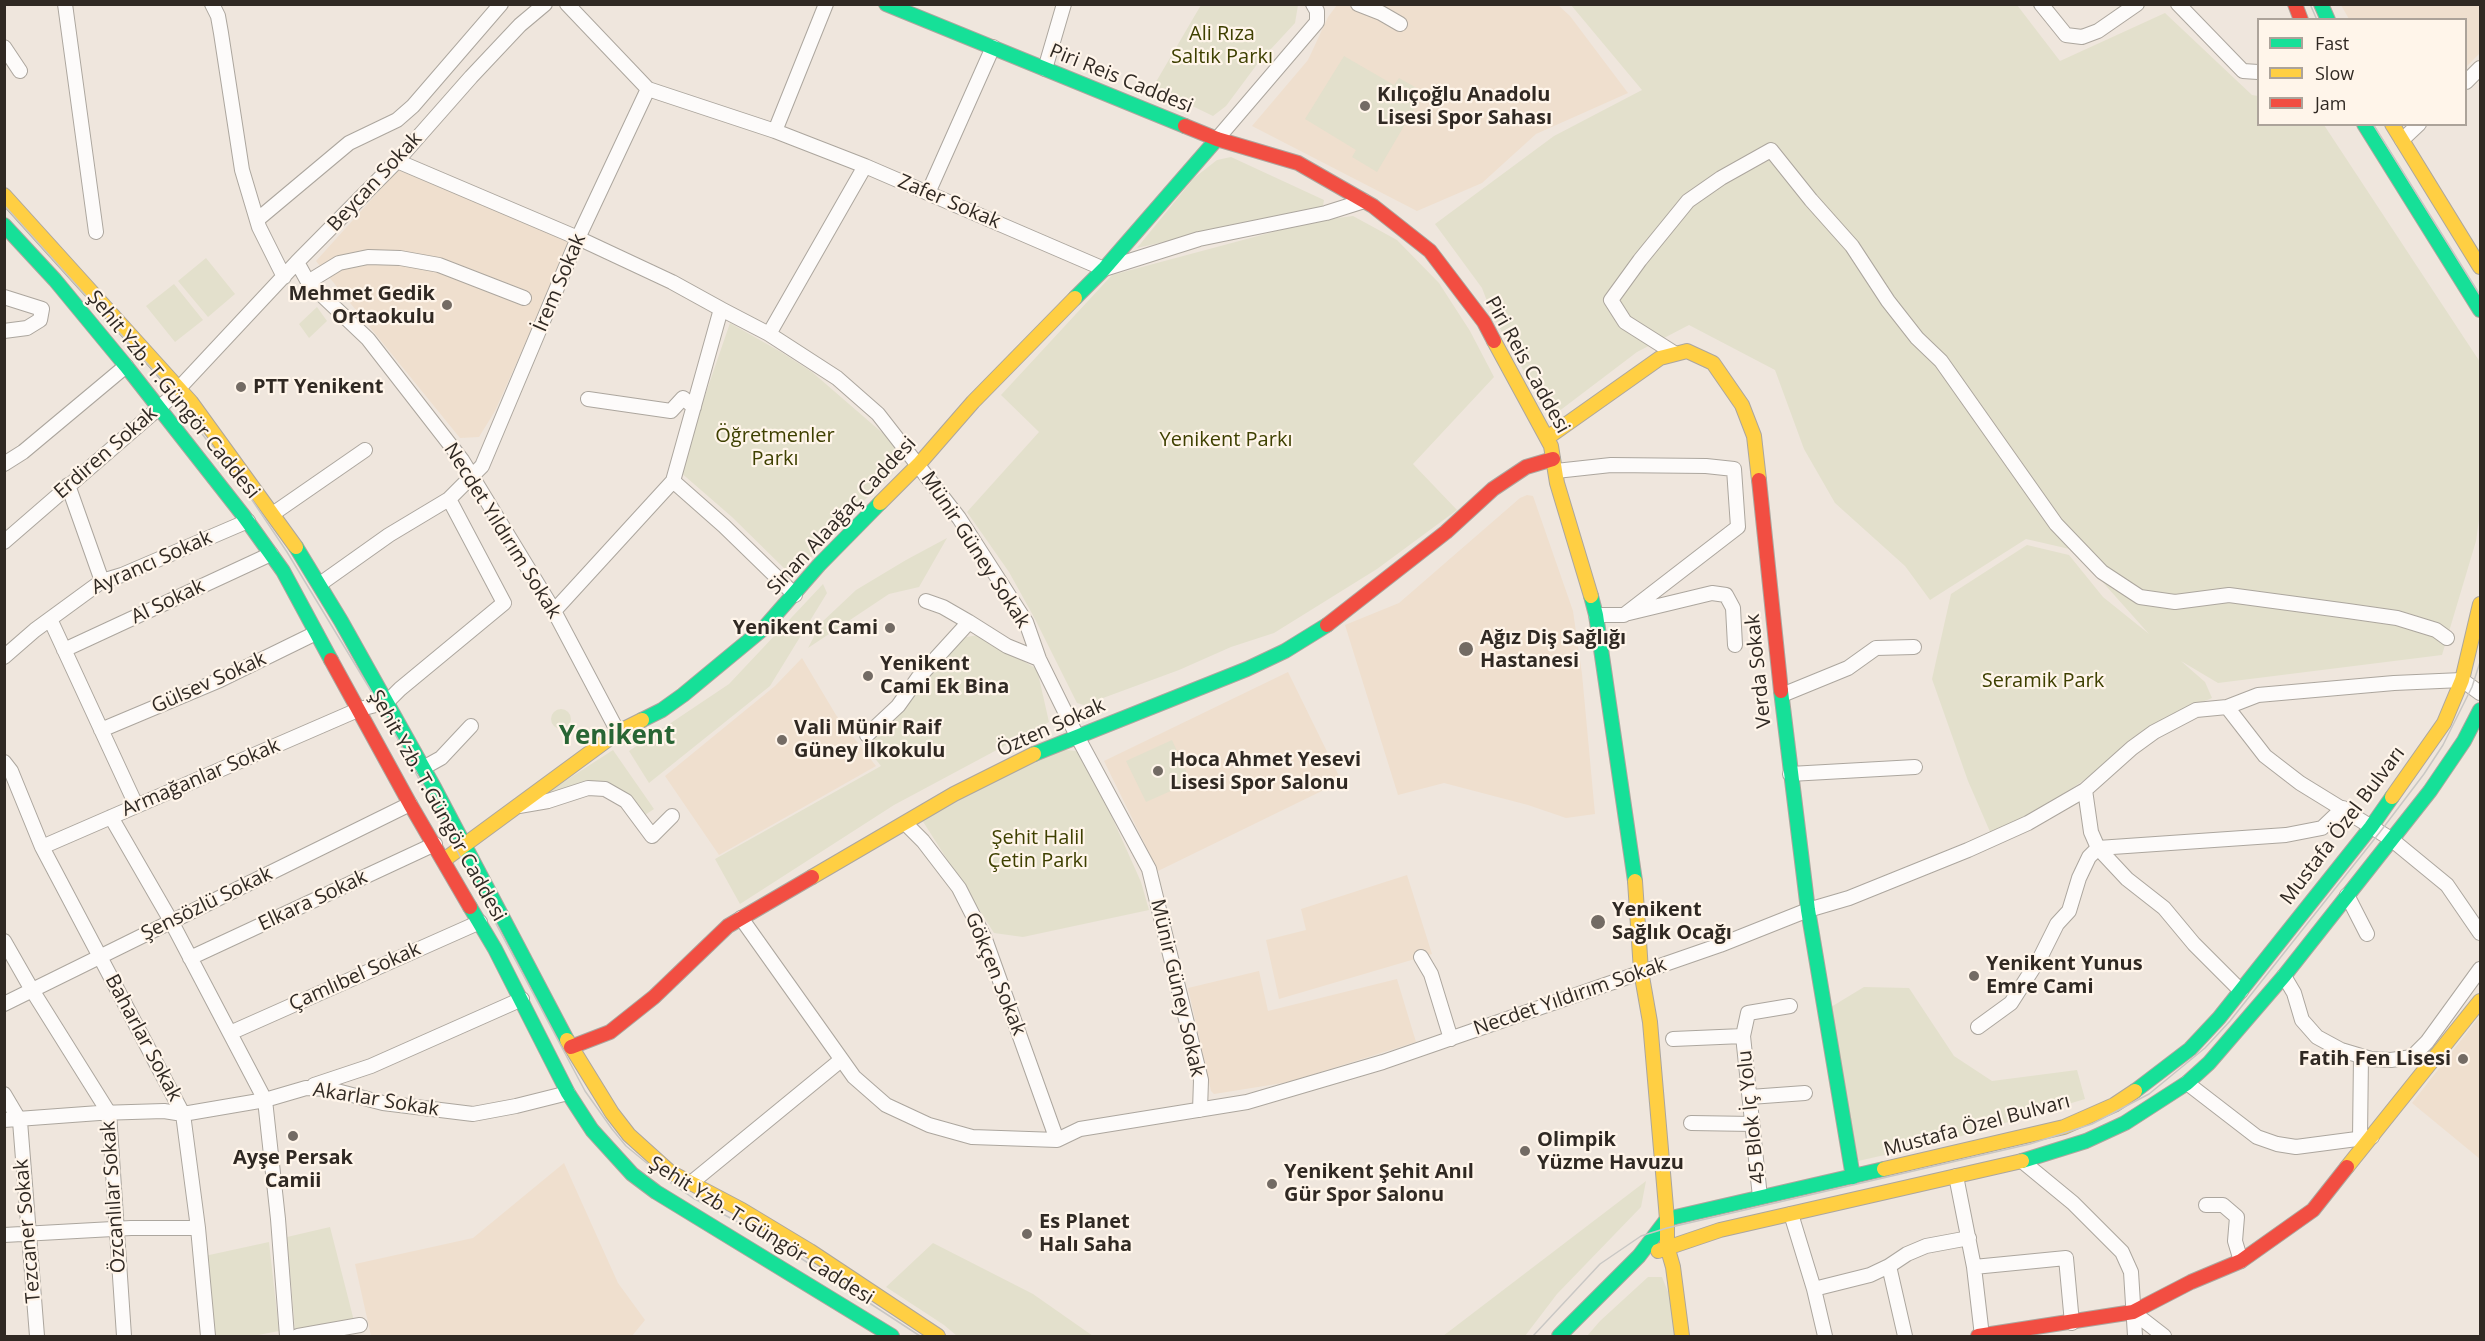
<!DOCTYPE html>
<meta charset="utf-8">
<style>
body{margin:0}
#map{position:relative;width:2485px;height:1341px;overflow:hidden;background:#efe6dd;font-family:"Open Sans",sans-serif}
canvas{display:block}
.frame{position:absolute;inset:0;border:6px solid #302923;pointer-events:none}
.legend{position:absolute;left:2257px;top:18px;width:210px;height:108px;box-sizing:border-box;background:#fff5ea;border:2px solid #aca39a;margin:0;padding:8px 10px;list-style:none;font-size:18px;color:#302923}
.legend li{display:flex;align-items:center;gap:12px;height:30px}
.legend b{width:30px;border:2px solid #aca39a}
</style>
<div id="map">
<canvas width="2485" height="1341"></canvas>
<div class="frame"></div>
<ul class="legend">
<li><b style="height:8px;background:#16e098"></b>Fast</li>
<li><b style="height:8px;background:#ffcf43"></b>Slow</li>
<li><b style="height:8px;background:#f24e42"></b>Jam</li>
</ul>
</div>
<script>
const ctx = document.querySelector('canvas').getContext('2d');
ctx.lineJoin = 'round';
function fill(path, color) {
  ctx.fillStyle = color;
  ctx.fill(path, 'evenodd');
}
function poly(rows) {
  const path = new Path2D();
  for (const r of rows) {
    if (r.length === 3) {
      path.moveTo(r[0] + r[2], r[1]);
      path.arc(r[0], r[1], r[2], 0, 2 * Math.PI);
      continue;
    }
    path.moveTo(r[0], r[1]);
    for (let i = 2; i < r.length; i += 2) path.lineTo(r[i], r[i + 1]);
  }
  return path;
}
function stroke(path, color, width, dash) {
  ctx.strokeStyle = color;
  ctx.lineWidth = width;
  ctx.lineCap = dash ? 'butt' : 'round';
  ctx.setLineDash(dash || []);
  ctx.stroke(path);
}
function label(font, color, halo, rows, align = 'center') {
  ctx.font = font + ' "Open Sans",sans-serif';
  ctx.lineWidth = 4.5;
  ctx.setLineDash([]);
  ctx.textBaseline = 'middle';
  ctx.strokeStyle = halo;
  ctx.fillStyle = color;
  for (const [text, x, y, turn = 0] of rows) {
    ctx.save();
    ctx.translate(x, y);
    ctx.rotate((+turn || 0) * Math.PI / 180);
    ctx.textAlign = isNaN(turn) ? turn : align;
    if (halo) ctx.strokeText(text, 0, 0);
    ctx.fillText(text, 0, 0);
    ctx.restore();
  }
}
fill(poly([
 [1337,5,1558,5,1570,16,1628,93,1536,134,1482,183,1417,211,1252,126,1308,60,1328,17],
 [2341,5,2480,5,2480,53,2466,67,2466,20,2349,19],
 [398,170,571,241,495,411,479,437,460,438,316,261],
 [1527,495,1533,496,1573,611,1582,674,1595,814,1566,818,1528,805,1444,783,1398,795,1345,625,1399,603,1520,498],
 [802,658,836,715,876,766,719,855,665,776,775,686],
 [1288,672,1339,776,1334,785,1158,871,1104,761],
 [1407,875,1432,954,1279,999,1266,940,1306,930,1301,909],
 [1259,971,1268,1011,1397,979,1416,1042,1289,1082,1214,1094,1211,1091,1188,988],
 [2480,1016,2480,1159,2412,1103],
 [564,1163,618,1283,645,1320,632,1336,371,1336,355,1264,473,1238]
]), '#efdfce');
fill(poly([
 [1201,5,1298,5,1295,23,1258,63,1226,106,1213,116,1153,87],
 [1571,5,2017,5,2060,61,2165,13,2252,95,2258,96,2258,124,2324,125,2480,362,2480,512,2476,541,2442,655,2218,683,2181,661,2205,682,2212,698,2164,718,2097,771,2071,789,2037,811,1991,834,1968,781,1932,679,1951,594,2027,545,2069,555,2103,597,2149,634,2074,550,2026,539,1930,600,1905,566,1835,503,1804,449,1775,370,1689,325,1637,352,1550,418,1492,314,1482,288,1435,224,1554,136,1642,90],
 [1344,56,1394,85,1399,78,1424,92,1377,172,1352,157,1356,150,1305,119],
 [1231,157,1324,200,1323,206,1137,248,1194,178,1217,160],
 [1353,216,1397,240,1439,283,1470,331,1494,377,1413,464,1457,510,1377,569,1274,633,1231,647,1179,670,1084,705,1077,703,1035,619,1009,572,967,512,1039,432,1001,395,1112,275,1314,221],
 [206,258,235,294,208,317,178,281],
 [174,284,203,320,175,342,146,306],
 [317,307,327,321,309,338,299,324],
 [730,323,781,352,812,372,901,449,892,475,835,527,828,539,793,577,732,517,679,471],
 [947,538,919,587,889,594,808,648,821,623,856,590,906,560],
 [823,584,827,593,770,686,649,783,629,751,729,684],
 [978,635,1037,669,1049,722,894,805,740,904,715,859,881,766,865,746,907,701,961,638],
 [561,719,10],
 [1172,740,1191,782,1146,802,1126,761],
 [1055,749,1076,751,1087,761,1141,882,1149,910,1023,937,994,933,922,820],
 [613,750,654,809,642,817,611,785,534,801],
 [1864,987,1909,988,1954,1056,1992,1081,2077,1070,2085,1099,1938,1143,1858,1161,1831,1007],
 [1646,1181,1641,1207,1557,1294,1525,1336,1443,1336],
 [330,1227,354,1321,295,1331,287,1237],
 [269,1242,279,1331,253,1336,208,1336,200,1257],
 [933,1243,1033,1294,1093,1336,957,1336,944,1325,886,1287],
 [1648,1277,1662,1277,1670,1297,1675,1336,1587,1336,1600,1321]
]), '#e3e0cc');
const street = poly([
 [65,4,96,232],
 [212,4,218,16,221,33,242,170,259,227,284,277],
 [567,4,648,89,775,131,865,166,1104,269,1199,239,1326,213,1364,201],
 [1358,4,1381,13,1400,24],
 [2041,4,2066,35,2082,37,2098,31,2137,4],
 [2178,4,2243,71,2258,72],
 [4,47,20,71],
 [1045,69,1064,4],
 [2466,82,2480,68],
 [775,131,826,4],
 [1217,139,1317,22,1317,11,1313,4],
 [2402,140,2419,124],
 [397,161,578,238,672,282,721,309,673,481,724,526,795,595],
 [928,193,993,47],
 [257,220,349,143,397,120,413,106,501,4],
 [297,262,308,282,368,339,462,460,554,611,618,732],
 [308,282,339,263,368,257,400,258,439,265,524,298],
 [4,297,42,309],
 [721,309,769,334,837,378,878,414,959,518,1026,622,1039,659,1077,736,1149,869,1201,1080,1200,1110],
 [4,331,27,328,40,320,42,309],
 [769,334,865,166],
 [1674,353,1625,322,1611,300,1640,260,1688,201,1721,178,1771,150,1811,200,1852,246,1888,301,1917,338,1941,361,2056,524,2102,572,2140,597,2175,602,2229,595,2348,611,2397,618,2436,630,2447,638],
 [588,399,671,411,683,398,694,407],
 [4,464,23,452,126,366],
 [1556,471,1611,465,1706,466,1734,469,1738,527,1624,615,1596,615],
 [68,485,102,581],
 [274,513,365,450],
 [4,542,168,400,297,262,397,161,471,77,520,25,545,4],
 [320,584,389,535,449,499,482,466,578,238,648,89],
 [926,601,943,607,969,622],
 [554,611,673,481],
 [1629,613,1712,593,1726,595,1733,608,1735,645],
 [50,619,136,805],
 [64,650,271,554],
 [4,657,35,630,102,581,122,575,248,521],
 [1782,695,1848,668,1876,648,1914,647],
 [2227,707,2265,756,2300,783,2391,839,2447,885,2480,933],
 [101,730,220,680,316,633],
 [867,735,898,706,918,678,969,622,1007,646,1039,659],
 [4,762,11,771,42,847,183,1114,198,1228,208,1336],
 [423,768,441,758,471,726],
 [1790,774,1915,767],
 [2085,790,2091,832,2098,848,2127,879,2164,908,2194,944,2241,991],
 [519,806,548,801,588,788,605,789,626,801,652,836,672,816],
 [111,817,171,921,265,1100,278,1219,287,1336],
 [906,824,923,841,959,888,985,939,1057,1140],
 [42,847,360,709,387,702,400,689,504,603,449,499],
 [2347,895,2367,934],
 [741,918,854,1077,886,1105,929,1125,972,1137,1057,1140,1080,1129,1247,1102,1383,1062,1720,945,1808,910,1849,898,1968,850,2028,823,2085,790,2132,748,2154,732,2196,710,2227,707,2258,695,2394,683,2462,680,2480,693],
 [4,941,32,990,109,1113,124,1336],
 [1421,957,1431,974,1451,1039],
 [190,958,435,844],
 [2284,976,2294,993,2302,1020,2317,1037,2341,1050,2371,1059,2391,1060,2412,1057,2427,1042,2480,969],
 [4,1004,410,804],
 [1978,1027,2011,1003,2041,956,2057,924,2069,911,2079,878,2089,857,2098,848,2286,835,2322,828,2343,808],
 [230,1033,480,922],
 [1743,1036,1748,1013,1790,1006],
 [1673,1039,1743,1036,1760,1197],
 [2187,1083,2257,1137,2277,1144,2296,1147,2372,1137],
 [314,1085,371,1066,522,999],
 [4,1094,20,1121,37,1336],
 [1750,1097,1805,1093],
 [4,1120,99,1113,164,1111,183,1114,265,1100,306,1088,329,1089,383,1103,473,1114,516,1106,568,1093],
 [1691,1123,1753,1124],
 [2360,1138,2361,1056],
 [2022,1161,2073,1203,2122,1252,2131,1272,2135,1336],
 [1956,1176,1974,1267,1982,1336],
 [691,1183,841,1060],
 [2206,1205,2223,1205,2237,1217,2235,1241,2241,1261],
 [1791,1214,1814,1289,1825,1336],
 [4,1235,131,1228,198,1228],
 [1889,1266,1905,1336],
 [1974,1267,2066,1258,2072,1323],
 [1814,1289,1870,1275,1889,1266,1907,1254,1926,1246,1969,1238],
 [2133,1312,2164,1336],
 [298,1336,360,1325]
]);
const fast = poly([
 [886,4,1185,126],
 [2321,4,2328,20],
 [2364,124,2480,310],
 [4,225,55,280,126,366,243,515,283,571,331,660],
 [1075,298,1104,269,1217,139],
 [296,547,341,621,435,789,567,1040],
 [1591,596,1596,615,1635,881],
 [1781,691,1808,910,1853,1177],
 [642,720,662,710,683,695,764,628,819,565,880,503],
 [1034,754,1247,669,1285,651,1327,625],
 [470,907,495,949,568,1093,592,1130,632,1174,656,1192,892,1336],
 [2135,1091,2190,1049,2219,1018,2371,827,2392,797],
 [2022,1161,2086,1141,2125,1123,2187,1083,2209,1063,2284,976,2430,791,2464,741,2480,710],
 [1559,1336,1639,1256,1667,1219,1884,1169]
]);
const slow = poly([
 [2392,124,2480,267],
 [4,195,191,402,296,547],
 [1494,341,1551,446,1557,483,1591,596],
 [1547,438,1660,358,1687,351,1713,363,1742,405,1754,436,1759,480],
 [880,503,919,464,973,402,1075,298],
 [2392,797,2444,723,2462,680,2480,604],
 [444,860,618,732,642,720],
 [812,877,954,794,1034,754],
 [1635,881,1641,971,1650,1022,1667,1219,1667,1246,1673,1267,1682,1336],
 [567,1040,612,1113,629,1135,670,1172,742,1210,810,1251,938,1336],
 [2347,1167,2480,1001],
 [1884,1169,2064,1127,2114,1105,2135,1091],
 [1658,1251,1720,1230,2022,1161]
]);
const jam = poly([
 [2295,4,2301,20],
 [1185,126,1217,139,1298,163,1373,206,1430,251,1484,322,1494,341],
 [1759,480,1781,691],
 [1327,625,1446,532,1493,489,1526,467,1553,459],
 [331,660,410,804,470,907],
 [571,1047,610,1032,654,997,728,926,812,877],
 [1978,1336,2133,1312,2191,1282,2241,1261,2313,1210,2347,1167]
]);
stroke(street, '#aca69e', 16);
stroke(fast, '#aca69e', 16);
stroke(slow, '#aca69e', 16);
stroke(jam, '#aca69e', 16);
stroke(street, '#fdfbfa', 14);
stroke(fast, '#16e098', 14);
stroke(slow, '#ffcf43', 14);
stroke(jam, '#f24e42', 14);
stroke(poly([
 [2310,4,2317,20],
 [2373,124,2480,295],
 [4,205,174,393,195,425,242,485,287,552,379,704,585,1091,612,1129,626,1146,671,1183,693,1198,779,1244,920,1336],
 [1533,1336,1600,1264,1641,1236,1667,1228,2030,1144,2092,1124,2149,1094,2205,1048,2230,1021,2380,832,2424,774,2443,745,2472,687,2480,662]
]), '#c9c7c4', 1.5);
for (const [x, y, r, color] of [
 [1365,106,6,"#736b64"],
 [447,305,6,"#736b64"],
 [241,387,6,"#736b64"],
 [890,628,6,"#736b64"],
 [1466,649,8,"#736b64"],
 [868,676,6,"#736b64"],
 [782,740,6,"#736b64"],
 [1158,771,6,"#736b64"],
 [1598,922,8,"#736b64"],
 [1974,976,6,"#736b64"],
 [2463,1059,6,"#736b64"],
 [293,1136,6,"#736b64"],
 [1525,1151,6,"#736b64"],
 [1272,1184,6,"#736b64"],
 [1027,1234,6,"#736b64"]
]) {
  const dot = new Path2D();
  dot.arc(x, y, r, 0, 2 * Math.PI);
  ctx.fillStyle = color;
  ctx.fill(dot);
  stroke(dot, '#fff5ea', 2);
}
label('20px', '#3e4000', '#fff5ea', [
 ["Ali Rıza",1222,34],
 ["Saltık Parkı",1222,57],
 ["Öğretmenler",775,436],
 ["Parkı",775,459],
 ["Yenikent Parkı",1226,440],
 ["Seramik Park",2043,681],
 ["Şehit Halil",1038,838],
 ["Çetin Parkı",1038,861]
]);
label('20px', '#302923', '#fff5ea', [
 ["Piri Reis Caddesi",1121,79,22],
 ["Beycan Sokak",375,182,-47],
 ["Zafer Sokak",949,202,23],
 ["İrem Sokak",560,283,-67],
 ["Piri Reis Caddesi",1527,365,61],
 ["Şehit Yzb. T.Güngör Caddesi",173,395,51],
 ["Erdiren Sokak",106,453,-41],
 ["Sinan Alaağaç Caddesi",842,516,-47],
 ["Necdet Yıldırım Sokak",502,531,58],
 ["Münir Güney Sokak",975,550,57],
 ["Ayrancı Sokak",152,563,-24],
 ["Al Sokak",168,602,-25],
 ["Verda Sokak",1759,671,-96],
 ["Gülsev Sokak",209,683,-24],
 ["Özten Sokak",1051,728,-24],
 ["Armağanlar Sokak",201,778,-23],
 ["Şehit Yzb. T.Güngör Caddesi",437,806,61],
 ["Mustafa Özel Bulvarı",2343,826,-53],
 ["Elkara Sokak",313,901,-25],
 ["Şensözlü Sokak",207,904,-26],
 ["Gökçen Sokak",995,974,68],
 ["Çamlıbel Sokak",355,977,-24],
 ["Münir Güney Sokak",1177,988,77],
 ["Necdet Yıldırım Sokak",1570,997,-19],
 ["Baharlar Sokak",143,1038,62],
 ["Akarlar Sokak",376,1100,9],
 ["45 Blok İç Yolu",1752,1117,-96],
 ["Mustafa Özel Bulvarı",1977,1126,-15],
 ["Özcanlılar Sokak",114,1197,-94],
 ["Tezcaner Sokak",28,1231,-95],
 ["Şehit Yzb. T.Güngör Caddesi",761,1231,32]
]);
label('bold 20px', '#302923', '#fff5ea', [
 ["Kılıçoğlu Anadolu",1377,95],
 ["Lisesi Spor Sahası",1377,118],
 ["Mehmet Gedik",435,294,"right"],
 ["Ortaokulu",435,317,"right"],
 ["PTT Yenikent",253,387],
 ["Yenikent Cami",878,628,"right"],
 ["Ağız Diş Sağlığı",1480,638],
 ["Hastanesi",1480,661],
 ["Yenikent",880,664],
 ["Cami Ek Bina",880,687],
 ["Vali Münir Raif",794,728],
 ["Güney İlkokulu",794,751],
 ["Hoca Ahmet Yesevi",1170,760],
 ["Lisesi Spor Salonu",1170,783],
 ["Yenikent",1612,910],
 ["Sağlık Ocağı",1612,933],
 ["Yenikent Yunus",1986,964],
 ["Emre Cami",1986,987],
 ["Fatih Fen Lisesi",2451,1059,"right"],
 ["Olimpik",1537,1140],
 ["Yüzme Havuzu",1537,1163],
 ["Ayşe Persak",293,1158,"center"],
 ["Camii",293,1181,"center"],
 ["Yenikent Şehit Anıl",1284,1172],
 ["Gür Spor Salonu",1284,1195],
 ["Es Planet",1039,1222],
 ["Halı Saha",1039,1245]
], 'left');
label('bold 26px', '#286534', '#fff5ea', [
 ["Yenikent",617,737]
]);
</script>
